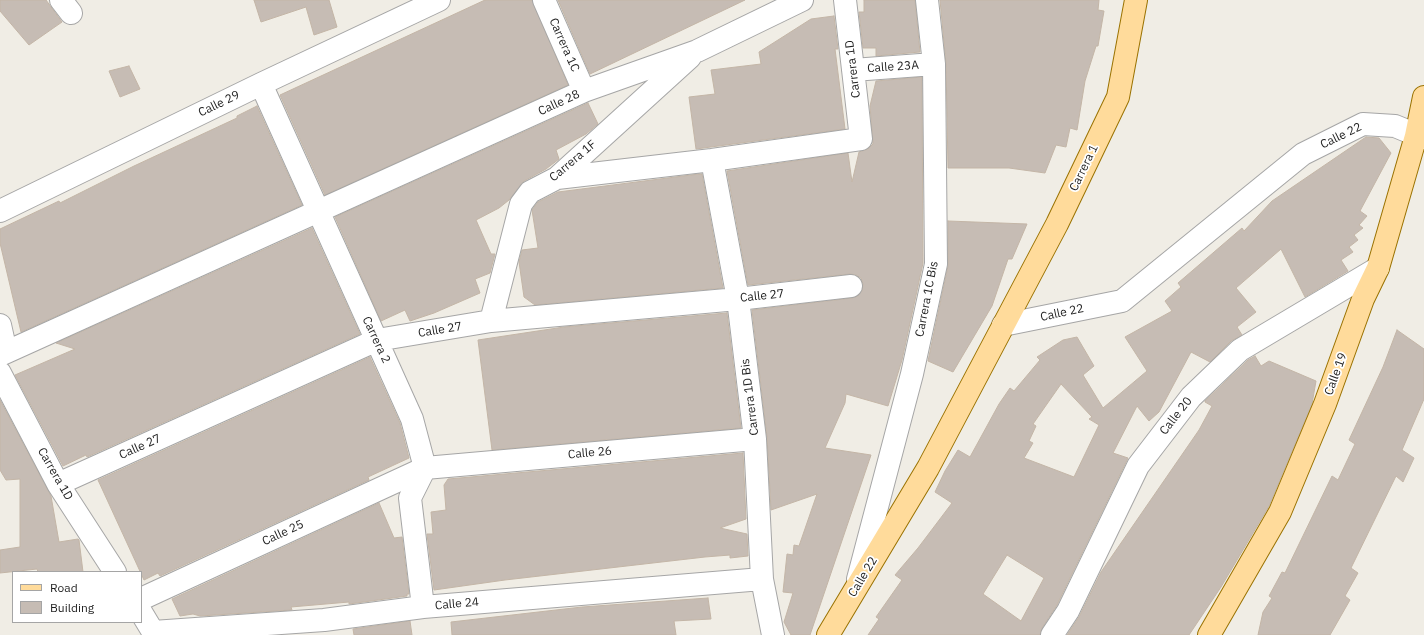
<!DOCTYPE html>
<style>
body{margin:0}
#map{position:relative;width:1424px;height:635px;overflow:hidden;background:#f0ede5;font-family:"IBM Plex Sans",sans-serif}
canvas{display:block}
.legend{position:absolute;left:12px;top:571px;width:130px;height:52px;box-sizing:border-box;background:#fff;border:1px solid #a5a5a5;margin:0;padding:5px 7px;list-style:none;font-size:12px;color:#1f1f1f}
.legend li{display:flex;align-items:center;gap:8px;height:20px}
.legend b{width:20px;border:1px solid #a5a5a5}
</style>
<div id="map">
<canvas width="1424" height="635"></canvas>
<ul class="legend">
<li><b style="height:5px;background:#ffdb9b"></b>Road</li>
<li><b style="height:11px;background:#c6bcb4"></b>Building</li>
</ul>
</div>
<script>
const ctx = document.querySelector('canvas').getContext('2d');
ctx.lineJoin = 'round';
function fill(path, color) {
  ctx.fillStyle = color;
  ctx.fill(path, 'evenodd');
}
function poly(rows) {
  const path = new Path2D();
  for (const r of rows) {
    path.moveTo(r[0], r[1]);
    for (let i = 2; i < r.length; i += 2) path.lineTo(r[i], r[i + 1]);
  }
  return path;
}
function stroke(path, color, width, dash) {
  ctx.strokeStyle = color;
  ctx.lineWidth = width;
  ctx.lineCap = dash ? 'butt' : 'round';
  ctx.setLineDash(dash || []);
  ctx.stroke(path);
}
function label(font, color, halo, rows, align = 'center') {
  ctx.font = font + ' "IBM Plex Sans",sans-serif';
  ctx.lineWidth = 3.5;
  ctx.setLineDash([]);
  ctx.textBaseline = 'middle';
  ctx.strokeStyle = halo;
  ctx.fillStyle = color;
  for (const [text, x, y, turn = 0] of rows) {
    ctx.save();
    ctx.translate(x, y);
    ctx.rotate((+turn || 0) * Math.PI / 180);
    ctx.textAlign = isNaN(turn) ? turn : align;
    if (halo) ctx.strokeText(text, 0, 0);
    ctx.fillText(text, 0, 0);
    ctx.restore();
  }
}
const building = poly([
 [0,0,46,0,62,22,29,45,0,11,0,0],
 [254,0,329,0,337,27,314,35,306,7,261,22,254,0],
 [485,0,532,0,568,85,325,195,280,95,485,0],
 [558,0,745,0,590,74,558,0],
 [864,0,915,0,920,52,876,56,876,48,863,48,859,12,864,12,864,0],
 [940,0,1099,0,1098,10,1104,11,1098,46,1096,46,1085,81,1077,130,1070,128,1066,147,1056,145,1045,173,1009,168,948,168,946,64,940,0],
 [834,16,838,49,835,49,845,129,696,149,689,97,715,94,711,70,761,64,759,52,778,40,811,19,834,16],
 [129,66,140,89,120,97,109,71,129,66],
 [922,77,923,263,902,360,888,406,846,394,845,403,825,448,871,455,810,635,791,635,784,622,793,593,783,592,787,554,793,555,794,545,799,546,817,494,771,510,767,437,752,310,852,298,858,296,862,291,863,284,861,278,856,275,850,274,748,285,727,171,848,153,852,182,859,152,868,149,873,144,870,106,876,81,922,77],
 [588,103,598,124,586,134,556,150,559,159,546,169,524,181,509,200,499,208,476,220,491,254,495,254,490,273,475,279,480,293,434,313,410,321,405,310,381,321,335,217,588,103],
 [257,106,302,205,21,332,0,243,0,229,59,201,60,203,134,166,237,118,237,116,257,106],
 [1366,137,1379,138,1391,153,1360,211,1367,216,1359,225,1363,228,1354,235,1358,240,1349,247,1353,252,1341,260,1348,271,1305,297,1281,249,1236,288,1256,312,1237,327,1242,335,1231,341,1210,362,1191,352,1159,412,1149,421,1137,406,1113,453,1128,458,1057,605,1042,628,1040,635,868,635,879,619,876,617,902,580,895,575,918,548,952,503,935,492,945,471,958,450,970,457,999,404,1010,388,1014,391,1040,360,1037,357,1063,340,1077,337,1094,366,1083,375,1103,408,1147,371,1125,337,1172,311,1165,301,1181,287,1178,283,1242,228,1244,231,1272,201,1366,137],
 [1061,384,1092,417,1089,419,1099,425,1074,477,1024,458,1033,443,1029,441,1036,426,1033,424,1061,384],
 [1007,555,1044,578,1021,621,983,594,1007,555],
 [699,174,702,174,723,288,535,305,524,297,519,262,522,250,538,248,532,210,538,202,558,192,699,174],
 [948,221,1027,224,1012,259,1008,259,992,306,953,372,928,361,948,266,948,221],
 [312,228,360,334,87,457,86,455,63,466,15,375,75,349,56,343,312,228],
 [727,313,741,428,492,450,478,340,564,327,727,313],
 [1397,330,1424,349,1424,399,1402,450,1414,458,1403,482,1396,476,1351,568,1358,573,1345,596,1350,600,1330,635,1258,635,1263,612,1272,598,1269,596,1282,572,1285,573,1332,476,1338,480,1355,444,1349,440,1383,367,1397,330],
 [1255,356,1261,366,1269,361,1316,381,1312,404,1269,506,1221,587,1189,635,1067,635,1079,617,1101,572,1199,430,1212,406,1205,402,1205,401,1248,360,1255,356],
 [370,357,400,423,409,458,368,477,369,480,160,576,158,573,144,580,98,480,370,357],
 [0,400,51,496,59,542,78,539,79,540,83,572,38,572,37,569,0,573,0,550,20,547,20,479,6,480,0,470,0,400],
 [743,453,746,519,720,528,747,534,748,556,730,558,730,555,705,557,505,580,434,590,427,534,433,534,431,512,446,510,444,485,448,479,743,453],
 [379,503,394,538,402,537,409,594,407,594,407,596,349,604,349,602,291,607,292,610,200,616,193,614,180,616,172,599,379,503],
 [708,598,711,619,674,621,676,635,452,635,451,622,582,607,708,598],
 [410,621,412,635,354,635,353,629,410,621]
]);
fill(building, '#c6bcb4');
stroke(building, '#c3b5a6', 1);
const street = poly([
 [61,0,71,13],
 [544,0,584,91],
 [853,70,934,64],
 [261,84,412,419,425,468,410,498,423,607],
 [712,160,738,299,755,439,762,579,773,635],
 [557,178,712,160,861,139,845,0],
 [0,211,261,84,439,0],
 [491,321,521,204,530,192,557,178,690,57],
 [0,325,6,352],
 [1003,325,1122,301,1303,154,1363,124,1395,126,1424,138],
 [0,355,584,91,697,51,802,0],
 [0,373,58,484,115,572],
 [58,484,377,340,491,321,738,299,851,286],
 [858,579,912,374,936,264,934,64,927,0],
 [141,599,425,468,755,439],
 [141,612,153,632,324,620,423,607,762,579],
 [1052,635,1068,611,1138,466,1191,397,1240,350,1378,268]
]);
const primary = poly([
 [828,635,928,468,1057,224,1118,97,1136,0],
 [1209,635,1280,512,1325,404,1363,299,1378,268,1416,136,1424,97]
]);
stroke(street, '#a6a6a6', 24);
stroke(primary, '#9a7200', 24);
stroke(street, '#fff', 22);
stroke(primary, '#ffdb9b', 22);
label('12px', '#1f1f1f', '#fff', [
 ["Carrera 1C",564,45,66],
 ["Calle 23A",893,67,-4],
 ["Carrera 1D",853,69,-97],
 ["Calle 28",559,103,-25],
 ["Calle 29",219,104,-26],
 ["Calle 22",1341,136,-26],
 ["Carrera 1F",573,161,-40],
 ["Carrera 1",1084,168,-64],
 ["Calle 27",762,296,-6],
 ["Carrera 1C Bis",927,299,-79],
 ["Calle 22",1062,313,-12],
 ["Calle 27",440,330,-9],
 ["Carrera 2",376,340,65],
 ["Calle 19",1336,374,-70],
 ["Carrera 1D Bis",750,397,-97],
 ["Calle 20",1176,416,-52],
 ["Calle 27",140,447,-24],
 ["Calle 26",590,453,-5],
 ["Carrera 1D",55,474,60],
 ["Calle 25",283,533,-25],
 ["Calle 22",863,577,-59],
 ["Calle 24",457,604,-5]
]);
</script>
